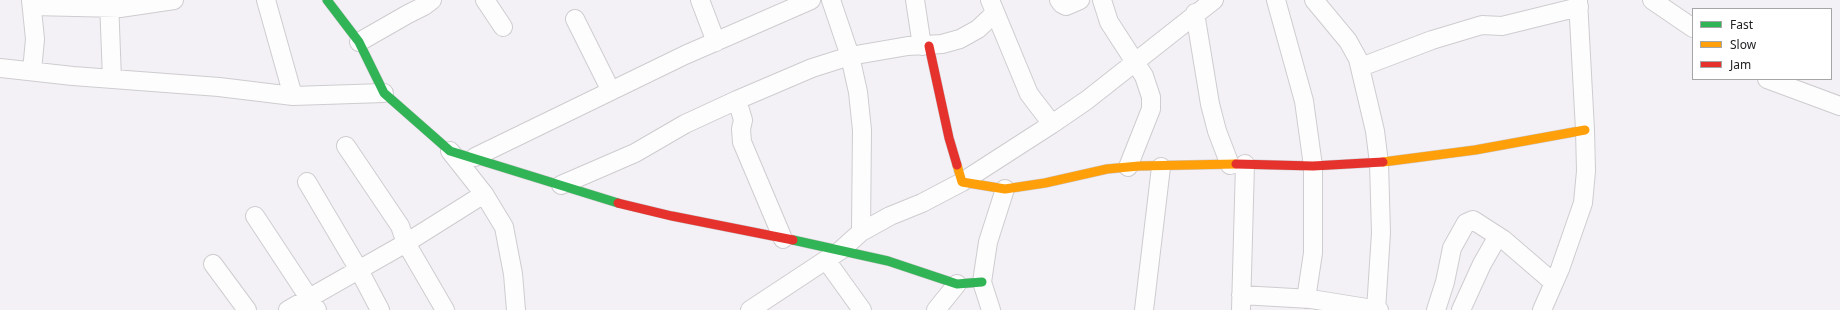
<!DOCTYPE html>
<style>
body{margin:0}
#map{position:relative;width:1840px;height:310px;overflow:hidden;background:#f4f1f6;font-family:"Noto Sans",sans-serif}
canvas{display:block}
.legend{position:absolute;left:1692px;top:8px;width:140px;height:72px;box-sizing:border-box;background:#fff;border:1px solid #a7a6a7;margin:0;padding:5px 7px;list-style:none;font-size:12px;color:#232124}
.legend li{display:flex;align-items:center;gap:8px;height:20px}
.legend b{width:20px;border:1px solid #a7a6a7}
</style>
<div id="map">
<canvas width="1840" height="310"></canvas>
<ul class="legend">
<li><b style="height:5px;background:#30b455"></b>Fast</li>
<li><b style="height:5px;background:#ff9f0a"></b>Slow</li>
<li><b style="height:5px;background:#e5322d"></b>Jam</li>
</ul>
</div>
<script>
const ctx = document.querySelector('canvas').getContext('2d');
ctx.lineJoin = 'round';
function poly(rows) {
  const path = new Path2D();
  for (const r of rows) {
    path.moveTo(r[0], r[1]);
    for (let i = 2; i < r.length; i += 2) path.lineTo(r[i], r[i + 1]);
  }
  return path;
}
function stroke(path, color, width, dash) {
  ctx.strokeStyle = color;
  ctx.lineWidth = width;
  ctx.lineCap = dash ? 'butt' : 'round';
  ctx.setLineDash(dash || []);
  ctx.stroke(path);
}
const street = poly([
 [31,0,35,39,32,71],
 [109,0,112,79],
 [266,0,293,96],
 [485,0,503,27],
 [700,0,716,42],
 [831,0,850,56,858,92,862,130,861,232],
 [915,0,922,46],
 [990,0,1029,94,1052,124],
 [1059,0,1062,4,1066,6,1080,0],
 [1102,0,1109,22,1144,76,1151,97,1151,109,1128,167],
 [1276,0,1304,101,1313,166,1313,253,1306,299],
 [1314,0,1348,41,1358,59,1375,131,1379,163,1381,233,1376,310],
 [1652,0,1693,28],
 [32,6,120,8,174,0],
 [1195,13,1210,104,1217,131,1230,165],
 [575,19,611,91],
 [359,42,408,14,424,6,432,0],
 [1361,67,1432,40,1482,25,1502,26,1579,7],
 [0,68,73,76,219,87,293,96,384,93],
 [1767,79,1840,106],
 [737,100,743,120,741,129,742,142,783,239],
 [346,146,400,226,406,243,445,310],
 [450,151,484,194,504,227,513,274,516,310],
 [475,157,685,55,811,0],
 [307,182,359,270,380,310],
 [561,185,635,153,685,124,737,100,812,68,850,56,908,46,942,44,960,39,978,29,995,13],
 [255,216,317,310],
 [826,260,862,310],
 [213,264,247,310],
 [1241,295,1311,299,1379,310],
 [288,310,406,243,484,194],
 [750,310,841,250,861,232,890,216,922,203,962,182,1052,124,1087,100,1214,0],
 [936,310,957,284],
 [991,310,982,282,988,242,1005,189],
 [1144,310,1161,167],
 [1241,310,1245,164],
 [1436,310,1445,282,1452,248,1466,223,1473,220,1504,240,1554,283],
 [1461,310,1482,264,1498,236],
 [1542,310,1560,269,1583,203,1586,171,1585,130,1578,0]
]);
const fast = poly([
 [327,0,359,42,384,93,450,151,618,203],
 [793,240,888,261,957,284,982,282]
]);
const slow = poly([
 [1383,162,1475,150,1585,130],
 [957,165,962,182,1005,189,1045,183,1107,169,1139,166,1236,164]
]);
const jam = poly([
 [929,46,949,138,957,165],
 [1236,164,1313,166,1383,162],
 [618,203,672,216,793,240]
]);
stroke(street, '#cecccf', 20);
stroke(fast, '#cecccf', 10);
stroke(slow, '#cecccf', 10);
stroke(jam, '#cecccf', 10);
stroke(street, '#fdfdfe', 18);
stroke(fast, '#30b455', 9);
stroke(slow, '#ff9f0a', 9);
stroke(jam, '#e5322d', 9);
</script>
